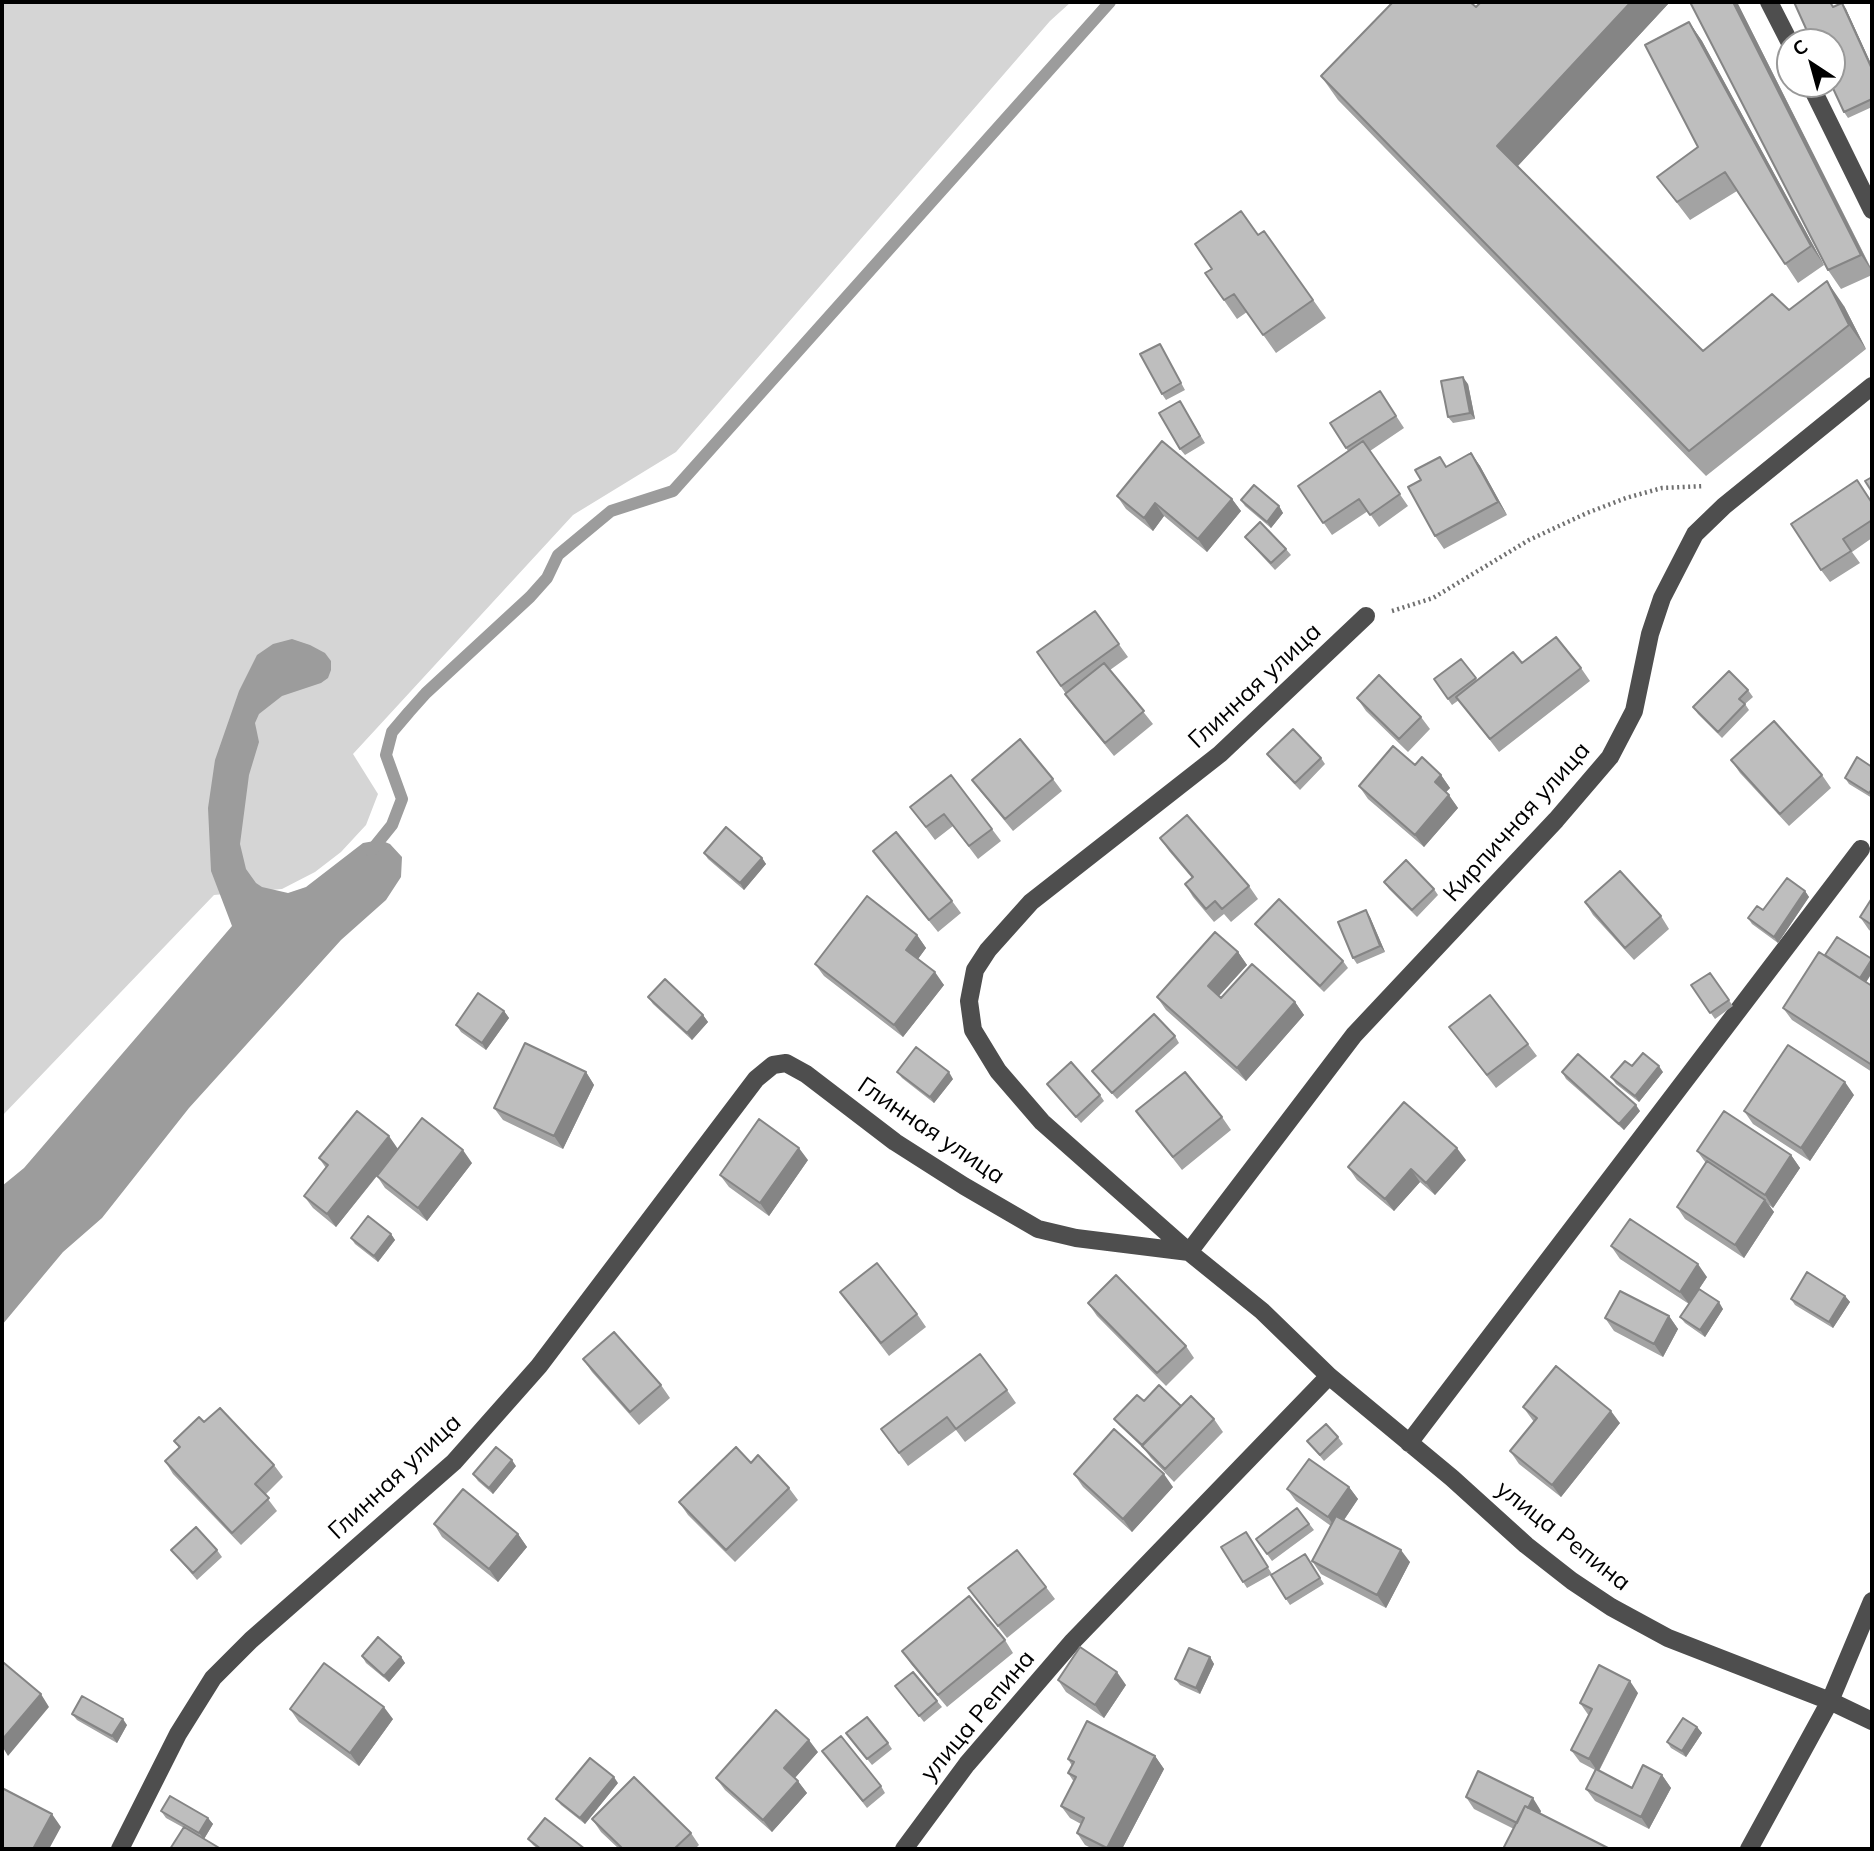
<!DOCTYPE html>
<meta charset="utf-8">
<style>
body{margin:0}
#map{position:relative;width:1874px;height:1851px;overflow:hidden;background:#fff;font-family:Mulish,sans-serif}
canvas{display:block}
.frame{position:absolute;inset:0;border:4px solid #000;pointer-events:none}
.north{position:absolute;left:1776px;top:28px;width:70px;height:70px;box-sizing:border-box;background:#fff;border:2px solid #999;border-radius:50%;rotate:324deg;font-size:19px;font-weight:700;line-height:28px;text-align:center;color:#000}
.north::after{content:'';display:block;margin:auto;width:24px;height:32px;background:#000;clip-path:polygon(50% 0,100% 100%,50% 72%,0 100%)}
</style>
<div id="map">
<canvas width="1874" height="1851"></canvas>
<div class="frame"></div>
<div class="north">С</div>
</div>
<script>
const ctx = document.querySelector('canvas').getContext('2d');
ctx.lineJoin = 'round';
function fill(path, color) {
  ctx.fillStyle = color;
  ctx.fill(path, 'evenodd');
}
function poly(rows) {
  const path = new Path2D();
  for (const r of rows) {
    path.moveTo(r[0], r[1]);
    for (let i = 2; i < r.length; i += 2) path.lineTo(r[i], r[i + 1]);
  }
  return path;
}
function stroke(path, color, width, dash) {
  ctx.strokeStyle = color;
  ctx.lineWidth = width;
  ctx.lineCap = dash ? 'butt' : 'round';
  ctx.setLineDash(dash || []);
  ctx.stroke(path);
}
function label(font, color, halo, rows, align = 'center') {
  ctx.font = font + ' Mulish,sans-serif';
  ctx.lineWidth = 5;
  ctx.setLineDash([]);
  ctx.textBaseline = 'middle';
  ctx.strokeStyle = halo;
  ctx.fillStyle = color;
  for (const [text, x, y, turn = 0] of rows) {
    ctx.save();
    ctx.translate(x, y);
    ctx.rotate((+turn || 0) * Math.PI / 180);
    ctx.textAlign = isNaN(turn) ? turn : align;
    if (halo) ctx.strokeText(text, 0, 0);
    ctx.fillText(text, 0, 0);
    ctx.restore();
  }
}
fill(poly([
 [2,2,1071,2,1050,21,676,452,573,515,353,754,378,794,366,825,341,852,315,872,282,889,214,895,2,1116]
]), '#d5d5d5');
fill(poly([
 [292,639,310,645,325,653,331,661,331,670,328,678,321,683,282,696,259,714,255,723,259,742,249,775,240,844,246,869,256,883,262,887,288,893,306,887,363,843,380,840,390,844,402,857,401,877,386,900,341,940,189,1108,102,1218,63,1252,2,1325,2,1186,24,1168,232,926,211,871,208,808,215,760,239,691,257,655,273,644]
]), '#9c9c9c');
stroke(poly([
 [371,851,392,825,402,799,386,755,392,732,409,712,426,693,530,597,547,578,558,555,611,511,673,491,1110,2]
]), '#9c9c9c', 12);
stroke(poly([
 [1392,611,1433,598,1529,540,1587,513,1626,498,1662,488,1704,486]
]), '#707070', 4.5, [2, 3.5]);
stroke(poly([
 [1769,2,1790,43],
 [1810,84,1872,210],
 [1366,616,1220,754,1031,902,988,950,975,970,969,1001,973,1030,998,1071,1042,1122,1189,1252,1262,1311,1329,1376,1452,1478,1526,1545,1572,1581,1611,1607,1668,1638,1830,1701,1872,1721],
 [1189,1252,1354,1035,1556,820,1610,757,1634,711,1650,634,1662,598,1695,534,1724,506,1872,386],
 [1409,1443,1861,849],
 [120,1849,178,1734,213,1678,251,1640,454,1462,539,1366,756,1079,773,1065,786,1063,806,1074,895,1142,964,1186,1038,1229,1076,1238,1189,1252],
 [904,1849,967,1764,1073,1641,1329,1376],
 [1749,1849,1830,1701,1872,1601]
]), '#4e4e4e', 18);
fill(poly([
 [1481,2,1668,2,1669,3,1518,166,1703,351,1789,310,1844,306,1866,349,1706,476,1338,100,1321,76,1476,7],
 [1737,2,1872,270,1872,275,1841,289,1828,270],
 [1842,3,1846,9,1872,66,1872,107,1848,118,1844,112,1834,7],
 [1689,22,1702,41,1824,265,1798,283,1737,191,1690,220,1657,177,1698,147],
 [1264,231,1326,318,1276,353,1247,312,1237,319,1205,273],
 [1160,344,1185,390,1166,400,1162,394],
 [1468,384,1475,419,1453,423,1448,417],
 [1380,391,1404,428,1370,451,1408,506,1379,527,1368,511,1332,535,1298,486,1348,451,1330,423],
 [1180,401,1205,443,1185,455,1180,449],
 [1471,453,1480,466,1507,515,1444,549,1435,536,1447,467],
 [1857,480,1872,502,1872,538,1852,552,1860,563,1830,582,1821,570],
 [1117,496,1232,499,1241,511,1207,552,1164,516,1153,531,1126,509],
 [1241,500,1279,506,1283,513,1271,528,1245,506],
 [1245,537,1286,549,1291,555,1275,570,1250,543],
 [1095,611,1128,657,1110,670,1153,724,1114,756,1074,707,1065,694,1066,694,1037,652],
 [1461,659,1477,680,1522,663,1581,668,1590,681,1499,752,1459,700,1452,705,1434,679],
 [1748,690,1753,697,1745,704,1749,710,1722,738,1698,714,1693,707],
 [1357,698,1421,717,1430,729,1408,752,1366,711],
 [1267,754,1321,758,1325,764,1300,790,1272,761],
 [1731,760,1822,775,1831,788,1789,826,1740,773],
 [1415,765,1441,775,1450,788,1446,792,1458,808,1424,847,1368,799,1359,786],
 [1872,767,1872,798,1849,784,1845,778],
 [951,775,1001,841,978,859,953,826,935,840,910,807],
 [1053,779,1062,791,1013,831,981,792,972,780],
 [1160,838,1249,886,1258,899,1231,922,1224,914,1214,922,1193,897,1185,884,1192,878,1169,851],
 [873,851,952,901,961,913,938,932,882,863],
 [704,853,762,858,766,864,744,890,708,859],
 [1384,882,1434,889,1438,895,1417,917,1389,889],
 [1805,891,1809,897,1778,943,1752,924,1748,918],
 [1872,898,1872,932,1869,930,1860,917],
 [1585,902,1661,916,1669,929,1634,960,1593,915],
 [1366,910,1370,917,1385,952,1357,964,1353,958],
 [1255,924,1343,961,1348,968,1324,992,1260,930],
 [917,935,926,948,918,959,944,985,903,1037,824,976,815,964],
 [1837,937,1866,982,1872,986,1872,1072,1792,1020,1783,1008,1827,957,1825,955],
 [1238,952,1247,965,1219,996,1221,998,1295,1002,1304,1015,1246,1081,1166,1010,1157,997],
 [1710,973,1733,1006,1715,1019,1691,985],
 [648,997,703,1015,708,1022,692,1040,653,1004],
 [504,1011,509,1018,486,1050,461,1032,456,1025],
 [1449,1027,1528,1044,1537,1056,1496,1088],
 [1175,1036,1179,1043,1117,1099,1092,1071],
 [1632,1066,1663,1072,1639,1102,1616,1084,1611,1077],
 [586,1072,594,1085,563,1149,503,1120,494,1108],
 [897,1072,953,1079,934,1103,902,1078],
 [1562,1072,1640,1111,1624,1130,1566,1079],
 [1047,1084,1100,1095,1104,1101,1081,1123],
 [1854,1095,1810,1161,1753,1124,1744,1111],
 [1136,1111,1222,1117,1231,1130,1182,1170],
 [398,1149,472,1163,427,1221,385,1188,377,1176,336,1227,313,1208,304,1196,326,1168,319,1158],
 [1697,1151,1791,1155,1800,1168,1773,1208,1769,1205,1774,1212,1744,1258,1685,1219,1677,1207,1706,1163],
 [808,1160,769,1216,729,1187,720,1175],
 [1466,1160,1435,1195,1420,1182,1394,1211,1357,1180,1348,1167],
 [391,1234,395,1240,378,1262,355,1244,351,1238],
 [1611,1246,1707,1277,1699,1289,1723,1309,1705,1337,1685,1323,1680,1317,1689,1304,1620,1259],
 [840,1292,917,1314,926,1327,889,1356],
 [1845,1296,1850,1302,1833,1328,1795,1305,1791,1299],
 [1088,1303,1186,1346,1194,1358,1166,1386,1097,1316],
 [1669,1316,1678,1329,1663,1357,1614,1331,1605,1318],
 [583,1359,661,1385,670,1398,639,1425,592,1372],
 [1007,1390,1016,1403,965,1442,956,1430,908,1466,881,1429],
 [1144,1401,1181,1406,1214,1419,1223,1432,1174,1482,1151,1458,1145,1450,1119,1425,1114,1419],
 [1523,1407,1620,1423,1561,1497,1519,1464,1510,1451,1534,1422],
 [204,1422,274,1465,283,1477,265,1495,277,1511,241,1545,173,1474,165,1461,179,1448,174,1441],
 [1338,1437,1343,1444,1324,1461,1307,1441],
 [751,1463,789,1488,798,1500,735,1562,688,1515,679,1502],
 [516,1466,493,1494,478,1481,473,1474],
 [1074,1474,1173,1487,1132,1532,1083,1487],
 [1349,1487,1358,1499,1344,1520,1410,1562,1386,1608,1321,1574,1312,1561,1331,1526,1296,1501,1287,1489],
 [1297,1508,1314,1530,1272,1561,1256,1539],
 [434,1524,518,1534,527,1547,498,1582,442,1537],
 [1246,1532,1272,1574,1247,1588,1221,1547],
 [171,1550,217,1550,222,1557,197,1580],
 [1305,1554,1324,1584,1290,1605,1286,1599],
 [1046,1587,1055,1599,1007,1638,968,1588],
 [1005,1640,1013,1653,947,1707,911,1664,902,1651],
 [362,1656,401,1657,405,1663,389,1682,366,1663],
 [1210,1657,1214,1664,1200,1694,1180,1685,1175,1679],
 [1058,1680,1126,1685,1104,1718,1066,1692],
 [900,1692,937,1701,942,1707,924,1722],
 [1638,1693,1599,1771,1632,1788,1662,1775,1671,1788,1649,1829,1595,1801,1586,1789,1595,1770,1580,1762,1571,1750,1589,1716,1580,1703],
 [290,1709,393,1719,359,1766,299,1722],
 [72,1714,127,1725,117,1743,77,1720],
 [1697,1727,1702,1733,1686,1757,1671,1748,1667,1742],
 [851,1739,888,1743,892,1749,872,1765],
 [818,1752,795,1778,807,1793,772,1832,725,1790,716,1778],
 [1155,1756,1164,1769,1122,1849,1093,1849,1085,1845,1077,1833,1081,1824,1070,1818,1061,1806,1074,1782,1068,1773,1072,1766,1068,1759],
 [827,1757,881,1786,885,1793,867,1808],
 [618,1783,585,1824,561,1805,556,1799],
 [1466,1797,1541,1811,1540,1814,1514,1829,1474,1809],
 [161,1811,208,1818,213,1824,204,1839,166,1818],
 [592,1819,691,1833,699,1845,695,1849,619,1849,601,1832],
 [528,1839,585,1849,538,1849,533,1845]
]), '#a3a3a3');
fill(poly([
 [1631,2,1668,2,1669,3,1514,170,1497,146],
 [1733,2,1737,2,1872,271,1861,255],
 [1842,3,1846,9,1872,66,1872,69],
 [1689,22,1702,41,1824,265,1811,246],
 [1827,281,1844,306,1866,349,1849,325],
 [1463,377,1468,384,1475,419,1470,413],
 [1471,453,1480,466,1507,515,1498,502],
 [1232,499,1241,511,1207,552,1198,539],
 [1155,503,1164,516,1153,531,1144,518],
 [1279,506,1283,513,1271,528,1267,522],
 [1441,775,1450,788,1443,795,1435,782],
 [1449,795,1458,808,1424,847,1415,835],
 [762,858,766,864,744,890,740,883],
 [1805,891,1809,897,1778,943,1774,937],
 [1366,910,1370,917,1385,952,1380,946],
 [917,935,926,948,915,963,906,950],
 [1238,952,1247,965,1217,998,1208,986],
 [1872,960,1872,973,1865,984,1860,978],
 [935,972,944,985,903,1037,894,1025],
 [1295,1002,1304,1015,1246,1081,1237,1068],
 [504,1011,509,1018,486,1050,482,1043],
 [703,1015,708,1022,692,1040,687,1033],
 [1659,1066,1663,1072,1639,1102,1635,1096],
 [586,1072,594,1085,563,1149,554,1136],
 [949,1072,953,1079,934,1103,930,1097],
 [1845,1082,1854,1095,1810,1161,1801,1148],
 [1636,1105,1640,1111,1624,1130,1619,1124],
 [389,1136,398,1149,336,1227,327,1214],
 [799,1148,808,1160,769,1216,760,1203],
 [1457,1148,1466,1160,1435,1195,1426,1183],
 [463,1150,472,1163,427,1221,418,1208],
 [1791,1155,1800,1168,1773,1208,1765,1195],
 [1411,1169,1420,1182,1394,1211,1385,1199],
 [1765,1200,1774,1212,1744,1258,1735,1245],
 [391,1234,395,1240,378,1262,374,1256],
 [1698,1264,1707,1277,1689,1304,1680,1292],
 [1845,1296,1850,1302,1833,1328,1829,1322],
 [1719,1302,1723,1309,1705,1337,1700,1330],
 [1669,1316,1678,1329,1663,1357,1654,1344],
 [1611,1411,1620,1423,1561,1497,1552,1485],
 [512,1460,516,1466,493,1494,489,1488],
 [1164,1474,1173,1487,1132,1532,1123,1519],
 [1349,1487,1358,1499,1337,1530,1328,1517],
 [518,1534,527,1547,498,1582,489,1569],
 [1401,1550,1410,1562,1386,1608,1377,1595],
 [401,1657,405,1663,389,1682,384,1676],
 [1210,1657,1214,1664,1200,1694,1196,1688],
 [1117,1672,1126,1685,1104,1718,1095,1705],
 [1630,1681,1638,1693,1598,1772,1589,1759],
 [41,1694,49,1707,8,1756,2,1746,2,1740],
 [384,1707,393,1719,359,1766,350,1753],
 [123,1719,127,1725,117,1743,112,1736],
 [1697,1727,1702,1733,1686,1757,1682,1751],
 [809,1740,818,1752,792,1781,784,1768],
 [1155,1756,1164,1769,1122,1849,1108,1849,1107,1848],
 [1662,1775,1671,1788,1649,1829,1641,1817],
 [614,1777,618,1783,585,1824,580,1818],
 [798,1781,807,1793,772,1832,763,1820],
 [1533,1798,1541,1811,1528,1836,1519,1824],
 [52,1814,61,1827,49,1849,33,1849],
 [208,1818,213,1824,204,1839,199,1833]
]), '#858585');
const building = poly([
 [1393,2,1470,2,1476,7,1481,2,1631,2,1497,146,1703,351,1772,294,1789,310,1827,281,1849,325,1689,451,1321,76,1393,2],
 [1690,2,1733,2,1861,255,1828,270,1690,2],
 [1794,2,1830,2,1833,7,1842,3,1872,69,1872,99,1844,112,1831,84,1832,42,1812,42,1794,2],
 [1689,22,1811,246,1785,264,1725,172,1677,202,1657,177,1698,147,1645,45,1689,22],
 [1241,211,1258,235,1264,231,1313,300,1263,335,1234,294,1224,300,1205,273,1212,269,1195,244,1241,211],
 [1160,344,1181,383,1162,394,1140,354,1160,344],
 [1463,377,1470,413,1448,417,1441,381,1463,377],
 [1380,391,1396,416,1346,448,1330,423,1380,391],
 [1180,401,1200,436,1180,449,1159,413,1180,401],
 [1162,441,1232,499,1198,539,1155,503,1144,518,1117,496,1162,441],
 [1363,441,1400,494,1370,515,1359,499,1323,523,1298,486,1363,441],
 [1471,453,1498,502,1435,536,1408,487,1421,480,1415,470,1440,457,1446,467,1471,453],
 [1872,477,1872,492,1865,481,1872,477],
 [1857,480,1872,503,1872,520,1843,539,1851,551,1821,570,1791,524,1857,480],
 [1254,485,1279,506,1267,522,1241,500,1254,485],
 [1260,522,1286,549,1271,563,1245,537,1260,522],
 [1095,611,1119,644,1061,686,1037,652,1095,611],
 [1556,637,1581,668,1490,739,1456,697,1513,652,1522,663,1556,637],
 [1461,659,1476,678,1448,699,1434,679,1461,659],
 [1104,663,1144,711,1105,743,1065,694,1104,663],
 [1729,671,1748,690,1739,699,1745,704,1718,732,1693,707,1729,671],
 [1379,675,1421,717,1399,739,1357,698,1379,675],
 [1774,721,1822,775,1780,814,1731,760,1774,721],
 [1293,729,1321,758,1295,783,1267,754,1293,729],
 [1020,739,1053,779,1005,819,972,780,1020,739],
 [1393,746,1415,765,1422,757,1441,775,1435,782,1449,795,1415,835,1359,786,1393,746],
 [1857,757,1872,767,1872,789,1869,793,1845,778,1857,757],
 [951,775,992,829,969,846,944,814,926,827,910,807,951,775],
 [1187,815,1249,886,1222,909,1215,901,1206,909,1185,884,1193,877,1160,838,1187,815],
 [726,827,762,858,740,883,704,853,726,827],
 [896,832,952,901,929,920,873,851,896,832],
 [1406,860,1434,889,1412,910,1384,882,1406,860],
 [1620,871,1661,916,1625,948,1585,902,1620,871],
 [1787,878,1805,891,1774,937,1748,918,1757,906,1763,910,1787,878],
 [867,896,917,935,906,950,935,972,894,1025,815,964,867,896],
 [1872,898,1872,925,1860,917,1872,898],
 [1279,899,1343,961,1320,986,1255,924,1279,899],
 [1366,910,1380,946,1353,958,1338,922,1366,910],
 [1215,932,1238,952,1208,986,1221,998,1252,964,1295,1002,1237,1068,1157,997,1215,932],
 [1837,937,1872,959,1860,978,1825,955,1837,937],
 [1819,952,1872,986,1872,1065,1783,1008,1819,952],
 [1710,973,1729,1000,1710,1013,1691,985,1710,973],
 [665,979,703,1015,687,1033,648,997,665,979],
 [478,993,504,1011,482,1043,456,1025,478,993],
 [1490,995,1528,1044,1487,1075,1449,1027,1490,995],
 [1154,1014,1175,1036,1112,1093,1092,1071,1154,1014],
 [525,1043,586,1072,554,1136,494,1108,525,1043],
 [1788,1045,1845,1082,1801,1148,1744,1111,1788,1045],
 [916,1047,949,1072,930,1097,897,1072,916,1047],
 [1643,1053,1659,1066,1635,1096,1611,1077,1625,1061,1632,1066,1643,1053],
 [1578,1054,1636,1105,1619,1124,1562,1072,1578,1054],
 [1071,1062,1100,1095,1076,1117,1047,1084,1071,1062],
 [1185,1072,1222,1117,1173,1157,1136,1111,1185,1072],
 [1404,1102,1457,1148,1426,1183,1411,1169,1385,1199,1348,1167,1404,1102],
 [357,1111,389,1136,327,1214,304,1196,328,1165,319,1158,357,1111],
 [1724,1111,1791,1155,1765,1195,1697,1151,1724,1111],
 [422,1118,463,1150,418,1208,377,1176,422,1118],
 [759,1119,799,1148,760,1203,720,1175,759,1119],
 [1707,1161,1765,1200,1735,1245,1677,1207,1707,1161],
 [368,1216,391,1234,374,1256,351,1238,368,1216],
 [1630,1219,1698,1264,1680,1292,1611,1246,1630,1219],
 [877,1263,917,1314,881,1343,840,1292,877,1263],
 [1807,1272,1845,1296,1829,1322,1791,1299,1807,1272],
 [1116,1275,1186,1346,1157,1373,1088,1303,1116,1275],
 [1699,1289,1719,1302,1700,1330,1680,1317,1699,1289],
 [1620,1291,1669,1316,1654,1344,1605,1318,1620,1291],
 [614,1332,661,1385,630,1412,583,1359,614,1332],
 [980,1354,1007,1390,956,1429,947,1417,899,1453,881,1429,980,1354],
 [1556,1366,1611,1411,1552,1485,1510,1451,1537,1418,1523,1407,1556,1366],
 [1159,1385,1181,1406,1142,1445,1114,1419,1137,1395,1144,1401,1159,1385],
 [1191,1396,1214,1419,1165,1469,1142,1446,1191,1396],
 [220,1408,274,1465,255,1484,269,1498,232,1533,165,1461,180,1447,174,1441,199,1417,204,1422,220,1408],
 [1326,1424,1338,1437,1320,1455,1307,1441,1326,1424],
 [1114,1429,1164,1474,1123,1519,1074,1474,1114,1429],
 [496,1447,512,1460,489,1488,473,1474,496,1447],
 [736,1447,751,1463,758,1455,789,1488,726,1550,679,1502,736,1447],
 [1309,1459,1349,1487,1328,1517,1287,1489,1309,1459],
 [463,1489,518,1534,489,1569,434,1524,463,1489],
 [1297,1508,1309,1524,1267,1554,1256,1539,1297,1508],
 [1336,1516,1401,1550,1377,1595,1312,1561,1336,1516],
 [196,1527,217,1550,193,1573,171,1550,196,1527],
 [1246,1532,1268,1567,1243,1582,1221,1547,1246,1532],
 [1017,1550,1046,1587,998,1626,968,1588,1017,1550],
 [1305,1554,1320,1578,1286,1599,1271,1575,1305,1554],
 [969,1596,1005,1640,938,1695,902,1651,969,1596],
 [378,1637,401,1657,384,1676,362,1656,378,1637],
 [1080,1647,1117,1672,1095,1705,1058,1680,1080,1647],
 [1189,1648,1210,1657,1196,1688,1175,1679,1189,1648],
 [4,1663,41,1694,2,1740,2,1665,4,1663],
 [324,1663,384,1707,350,1753,290,1709,324,1663],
 [1599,1665,1630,1681,1589,1759,1571,1750,1592,1709,1580,1703,1599,1665],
 [913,1672,937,1701,919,1716,895,1686,913,1672],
 [82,1696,123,1719,112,1736,72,1714,82,1696],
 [776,1710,809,1740,784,1768,798,1781,763,1820,716,1778,776,1710],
 [867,1717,888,1743,867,1759,846,1733,867,1717],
 [1683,1718,1697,1727,1682,1751,1667,1742,1683,1718],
 [1087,1721,1155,1756,1107,1848,1077,1833,1084,1818,1061,1806,1076,1777,1068,1773,1074,1762,1068,1759,1087,1721],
 [841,1736,881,1786,863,1801,822,1751,841,1736],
 [590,1758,614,1777,580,1818,556,1799,590,1758],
 [1643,1765,1662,1775,1641,1817,1586,1789,1596,1769,1632,1788,1643,1765],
 [1478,1771,1533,1798,1528,1808,1525,1806,1517,1823,1466,1797,1478,1771],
 [634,1777,691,1833,674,1849,623,1849,592,1819,634,1777],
 [2,1788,52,1814,33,1849,2,1849,2,1788],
 [170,1796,208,1818,199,1833,161,1811,170,1796],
 [1525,1806,1610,1849,1503,1849,1525,1806],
 [545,1818,585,1849,541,1849,528,1839,545,1818],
 [184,1827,221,1849,170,1849,184,1827]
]);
fill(building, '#bebebe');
stroke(building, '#858585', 2);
label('24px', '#000', '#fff', [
 ["Глинная улица",1255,686,-43],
 ["Кирпичная улица",1517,822,-48],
 ["Глинная улица",931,1131,34],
 ["Глинная улица",395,1477,-43],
 ["улица Репина",1563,1536,38],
 ["улица Репина",978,1716,-50]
]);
</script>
